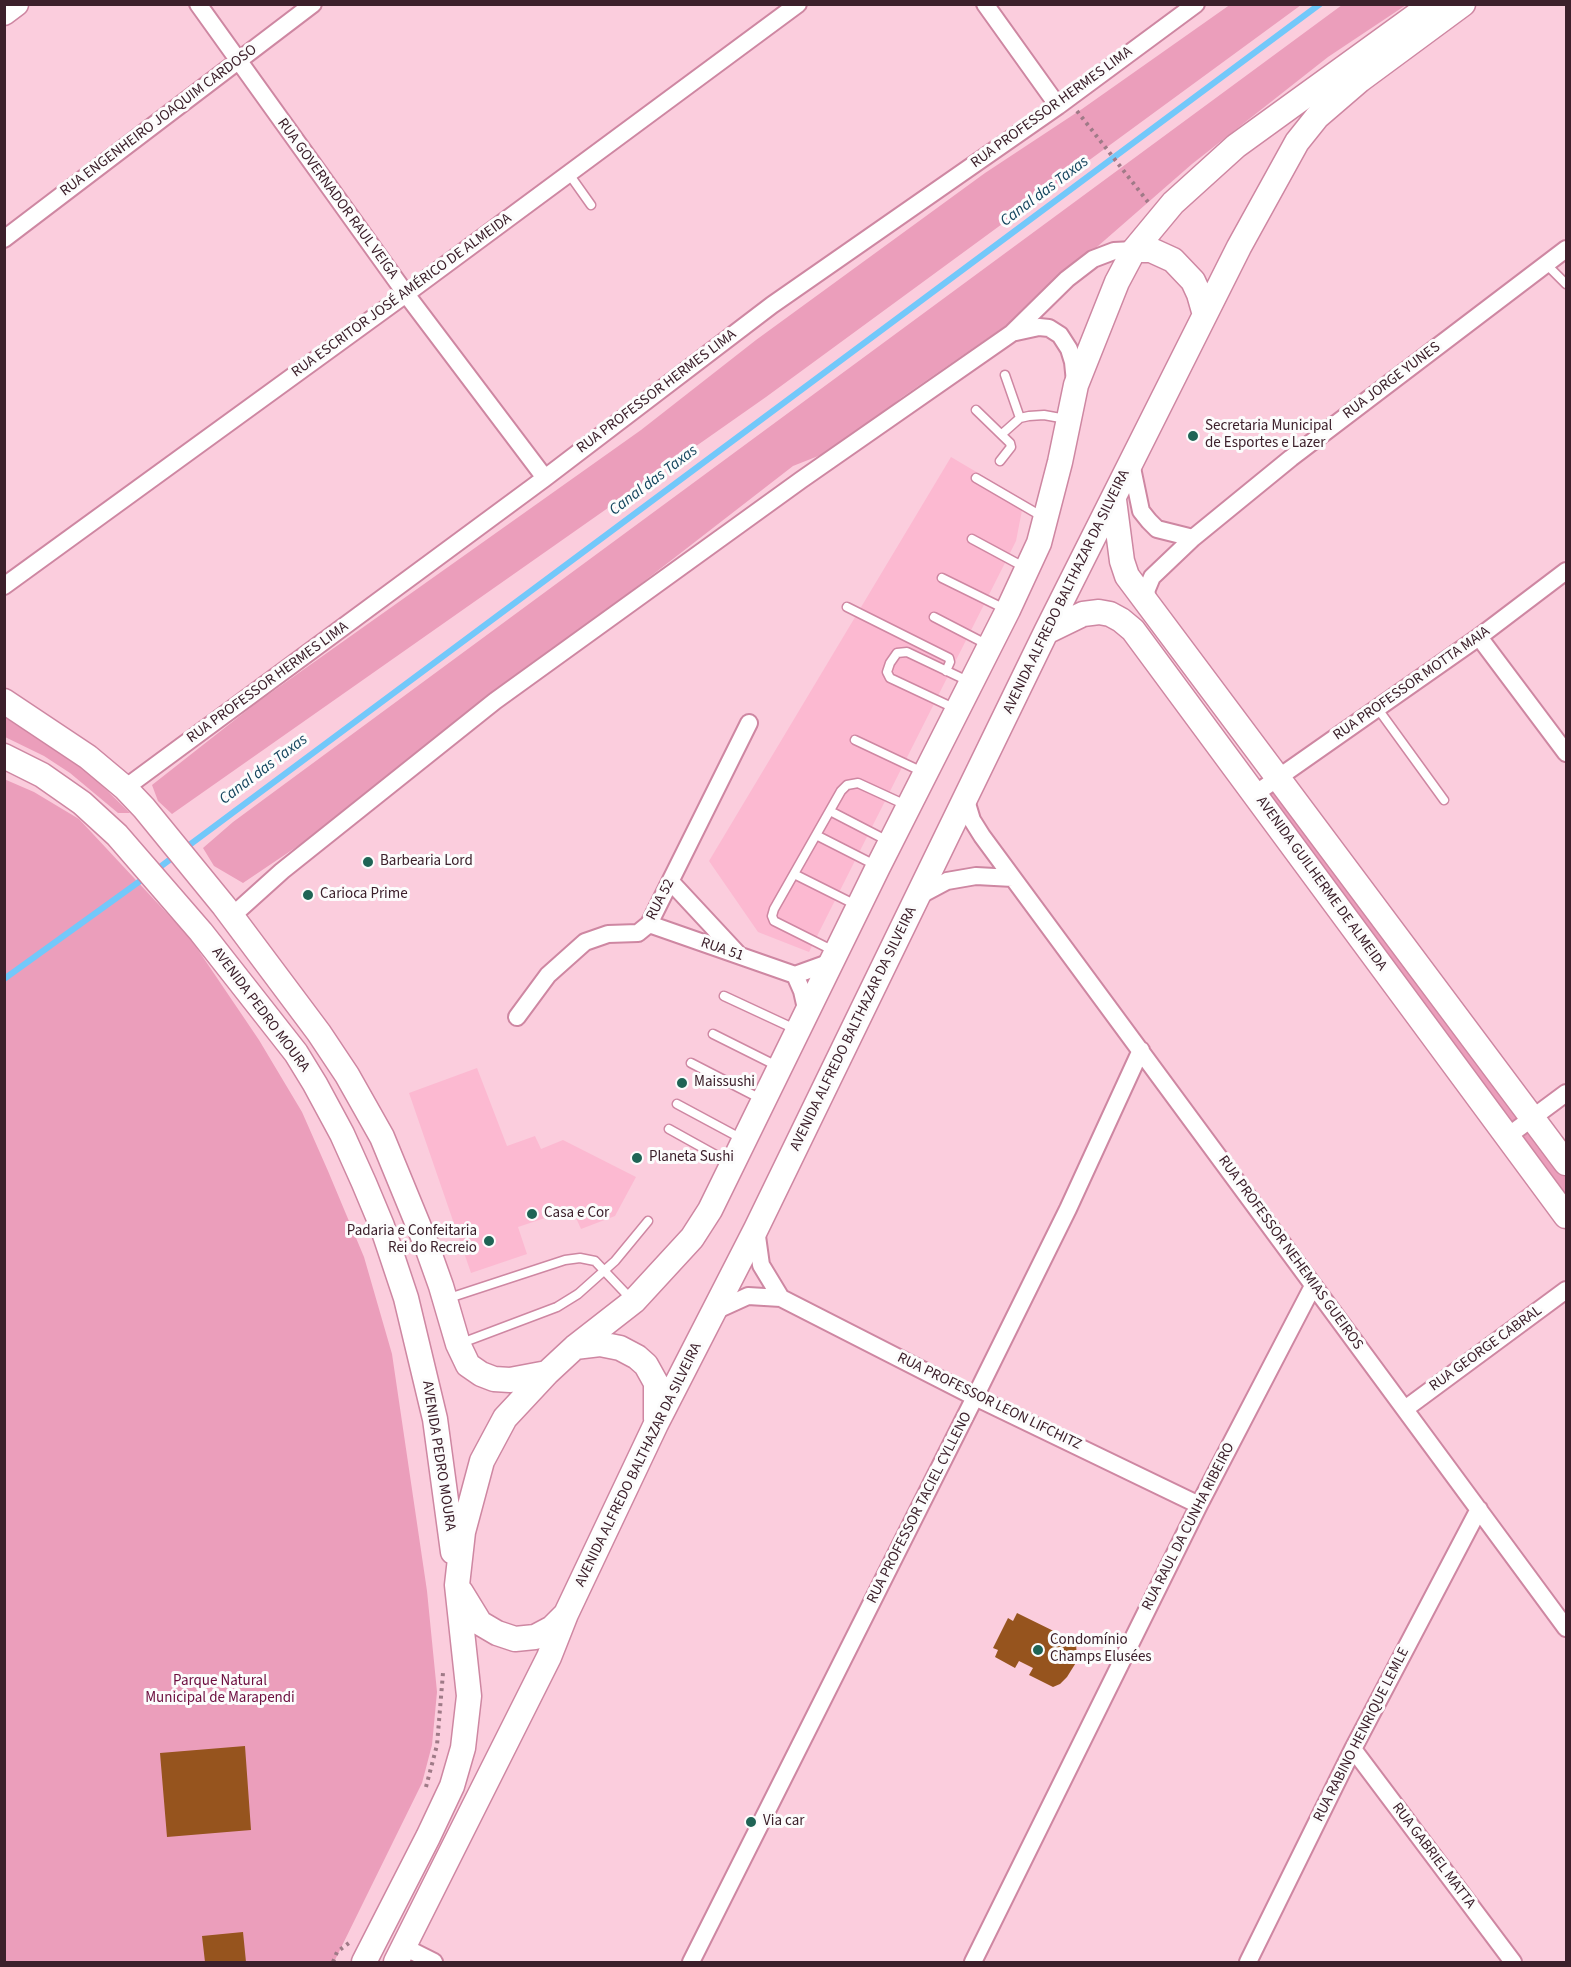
<!DOCTYPE html>
<meta charset="utf-8">
<style>
body{margin:0}
#map{position:relative;width:1571px;height:1967px;overflow:hidden;background:#fbcddd;font-family:"Source Sans 3",sans-serif}
canvas{display:block}
.frame{position:absolute;inset:0;border:6px solid #3c202b;pointer-events:none}
</style>
<div id="map">
<canvas width="1571" height="1967"></canvas>
<div class="frame"></div>
</div>
<script>
const ctx = document.querySelector('canvas').getContext('2d');
ctx.lineJoin = 'round';
function fill(path, color) {
  ctx.fillStyle = color;
  ctx.fill(path, 'evenodd');
}
function poly(rows) {
  const path = new Path2D();
  for (const r of rows) {
    path.moveTo(r[0], r[1]);
    for (let i = 2; i < r.length; i += 2) path.lineTo(r[i], r[i + 1]);
  }
  return path;
}
function stroke(path, color, width, dash) {
  ctx.strokeStyle = color;
  ctx.lineWidth = width;
  ctx.lineCap = dash ? 'butt' : 'round';
  ctx.setLineDash(dash || []);
  ctx.stroke(path);
}
function label(font, color, halo, rows, align = 'center') {
  ctx.font = font + ' "Source Sans 3",sans-serif';
  ctx.lineWidth = 6;
  ctx.setLineDash([]);
  ctx.textBaseline = 'middle';
  ctx.strokeStyle = halo;
  ctx.fillStyle = color;
  for (const [text, x, y, turn = 0] of rows) {
    ctx.save();
    ctx.translate(x, y);
    ctx.rotate((+turn || 0) * Math.PI / 180);
    ctx.textAlign = isNaN(turn) ? turn : align;
    if (halo) ctx.strokeText(text, 0, 0);
    ctx.fillText(text, 0, 0);
    ctx.restore();
  }
}
fill(poly([
 [951,457,1024,500,1016,541,809,952,758,932,709,861],
 [477,1068,507,1146,535,1136,541,1149,563,1140,636,1177,615,1216,581,1229,572,1209,518,1227,527,1254,471,1273,409,1093]
]), '#fcb9d1');
fill(poly([
 [1231,4,1301,5,766,397,172,814,158,801,152,785,255,704,641,430,756,340,985,173,1082,109],
 [1342,5,1406,5,1328,57,1192,164,1011,322,901,398,841,447,793,466,332,823,243,883,214,866,203,848,233,822],
 [4,707,79,763,130,813,118,813,70,773,44,756,5,737],
 [1278,778,1566,1163,1566,1216,1255,794],
 [4,779,34,792,79,819,190,938,259,1040,302,1112,328,1171,364,1257,392,1354,427,1591,437,1692,432,1745,422,1783,334,1962,5,1962]
]), '#eb9ebb');
stroke(poly([
 [184,849,1320,4],
 [156,870,176,855],
 [4,979,147,876]
]), '#72c8fa', 6);
fill(poly([
 [1017,1613,1076,1642,1077,1661,1067,1677,1060,1684,1053,1687,1029,1675,1033,1668,1019,1661,1015,1668,995,1657,998,1650,993,1648,1008,1618,1013,1621],
 [245,1746,251,1830,167,1837,160,1753],
 [243,1932,246,1962,205,1962,202,1936]
]), '#96541e');
const lane = poly([
 [569,174,591,205],
 [1546,264,1566,284],
 [1005,375,1020,418],
 [976,410,1010,443,1011,447,1000,461],
 [1002,434,1020,418,1029,416,1044,415,1066,419],
 [976,478,1043,517],
 [972,539,1024,567],
 [942,578,1007,610],
 [847,607,949,658,950,662,946,671],
 [934,617,988,645],
 [956,709,890,678,887,672,890,663,897,653,907,652,970,682],
 [1378,709,1444,800],
 [855,740,925,773],
 [830,811,888,841],
 [816,835,877,866],
 [794,874,858,906],
 [834,951,774,921,772,916,774,909,841,791,847,785,858,783,908,806],
 [724,996,795,1029],
 [713,1034,777,1066],
 [691,1063,761,1099],
 [677,1104,744,1140],
 [669,1129,732,1164],
 [446,1299,565,1260,580,1258,595,1261,632,1300],
 [459,1344,557,1307,578,1294,615,1261,648,1221]
]);
const street = poly([
 [198,4,406,294,545,478],
 [985,4,1058,106],
 [4,239,313,4],
 [1016,332,1039,327,1049,328,1060,335,1069,349,1073,362,1075,382],
 [1131,463,1141,511,1149,521,1157,529,1193,538],
 [4,586,406,294,798,4],
 [1145,602,1147,589,1152,577,1193,538,1291,458,1566,249],
 [1479,637,1566,753],
 [125,788,545,478,772,305,1058,106,1196,4],
 [1255,794,1479,637,1566,571],
 [965,797,972,820,982,836,1566,1628],
 [671,882,738,954],
 [917,897,947,881,976,876,1013,878],
 [232,916,282,871,495,701,801,480,1012,333,1067,279,1093,259,1114,251,1134,250],
 [649,924,795,975,831,962],
 [795,975,802,991,807,1013],
 [517,1017,548,975,585,942,608,934,638,933,649,924,749,723],
 [1508,1136,1566,1093],
 [756,1229,761,1265,781,1298],
 [715,1311,748,1296,781,1298,975,1397,1199,1505],
 [1405,1409,1566,1290],
 [1353,1749,1513,1962],
 [404,1947,434,1962],
 [691,1962,975,1397,1068,1209,1141,1050],
 [973,1962,1199,1505,1313,1286],
 [1248,1962,1353,1749,1479,1509]
]);
const secondary = poly([
 [4,13,16,4],
 [1134,250,1151,250,1173,260,1193,281,1199,294,1205,315],
 [1114,500,1122,561,1127,576,1566,1163],
 [1046,632,1083,614,1099,612,1110,614,1121,620,1133,630,1566,1216],
 [4,701,88,757,125,788,144,808,224,906,319,1033,347,1075,382,1137,426,1244,441,1286,458,1344,468,1365,481,1374,494,1379,510,1380,547,1373],
 [4,756,42,775,82,803,117,835,201,932,296,1053,315,1084,342,1134,364,1183,382,1226,406,1298,435,1419,453,1552],
 [575,1347,600,1344,620,1348,637,1357,646,1365,656,1383,656,1419],
 [461,1592,480,1623,497,1633,515,1639,535,1637,552,1628,565,1615],
 [364,1962,428,1837,452,1786,463,1748,469,1696,457,1585,463,1532,482,1461,505,1418,547,1373,575,1347,634,1301,692,1238,710,1210,878,867,1008,610,1039,543,1060,462,1076,385,1117,282,1134,250,1173,203,1236,146,1432,4],
 [396,1962,549,1657,566,1614,656,1424,756,1229,1046,632,1239,247,1297,142,1317,117,1360,80,1463,4]
]);
stroke(lane, '#ce87a2', 11);
stroke(street, '#ce87a2', 20);
stroke(secondary, '#ce87a2', 27);
stroke(poly([
 [1077,111,1148,202],
 [426,1787,437,1745,443,1673],
 [333,1962,337,1952,349,1943]
]), '#9f7a87', 4, [3, 4.5]);
stroke(lane, '#fff', 8);
stroke(street, '#fff', 16);
stroke(secondary, '#fff', 24);
for (const [x, y, r, color] of [
 [1193,436,6,"#1f6455"],
 [368,862,6,"#1f6455"],
 [308,895,6,"#1f6455"],
 [682,1083,6,"#1f6455"],
 [637,1158,6,"#1f6455"],
 [532,1214,6,"#1f6455"],
 [489,1241,6,"#1f6455"],
 [1038,1650,6,"#1f6455"],
 [751,1822,6,"#1f6455"]
]) {
  const dot = new Path2D();
  dot.arc(x, y, r, 0, 2 * Math.PI);
  ctx.fillStyle = color;
  ctx.fill(dot);
  stroke(dot, '#fcfcfc', 2);
}
label('15px', '#3c202b', '#fcfcfc', [
 ["RUA PROFESSOR HERMES LIMA",1052,108,-36],
 ["RUA ENGENHEIRO JOAQUIM CARDOSO",159,121,-37],
 ["RUA GOVERNADOR RAUL VEIGA",337,199,54],
 ["RUA ESCRITOR JOSÉ AMÉRICO DE ALMEIDA",402,296,-36],
 ["RUA JORGE YUNES",1392,381,-37],
 ["RUA PROFESSOR HERMES LIMA",657,392,-37],
 ["AVENIDA ALFREDO BALTHAZAR DA SILVEIRA",1067,592,-64],
 ["RUA PROFESSOR HERMES LIMA",268,683,-36],
 ["RUA PROFESSOR MOTTA MAIA",1412,684,-35],
 ["AVENIDA GUILHERME DE ALMEIDA",1321,884,54],
 ["RUA 52",661,900,-63],
 ["RUA 51",722,950,19],
 ["AVENIDA PEDRO MOURA",260,1010,53],
 ["AVENIDA ALFREDO BALTHAZAR DA SILVEIRA",854,1029,-64],
 ["RUA PROFESSOR NEHEMIAS GUEIROS",1290,1253,54],
 ["RUA GEORGE CABRAL",1486,1349,-36],
 ["RUA PROFESSOR LEON LIFCHITZ",989,1402,26],
 ["AVENIDA PEDRO MOURA",438,1456,81],
 ["AVENIDA ALFREDO BALTHAZAR DA SILVEIRA",639,1465,-64],
 ["RUA PROFESSOR TACIEL CYLLENO",920,1508,-63],
 ["RUA RAUL DA CUNHA RIBEIRO",1189,1527,-63],
 ["RUA RABINO HENRIQUE LEMLE",1362,1735,-63],
 ["RUA GABRIEL MATTA",1433,1856,53]
]);
label('15px', '#3c202b', '#fcfcfc', [
 ["Secretaria Municipal",1205,427],
 ["de Esportes e Lazer",1205,444],
 ["Barbearia Lord",380,862],
 ["Carioca Prime",320,895],
 ["Maissushi",694,1083],
 ["Planeta Sushi",649,1158],
 ["Casa e Cor",544,1214],
 ["Padaria e Confeitaria",477,1232,"right"],
 ["Rei do Recreio",477,1249,"right"],
 ["Condomínio",1050,1641],
 ["Champs Elusées",1050,1658],
 ["Via car",763,1822]
], 'left');
label('15px', '#6b0c3e', '#fcfcfc', [
 ["Parque Natural",220,1682],
 ["Municipal de Marapendi",220,1699]
]);
label('italic 16px', '#14455e', '#fcfcfc', [
 ["Canal das Taxas",1045,192,-37],
 ["Canal das Taxas",654,481,-37],
 ["Canal das Taxas",264,770,-37]
]);
</script>
